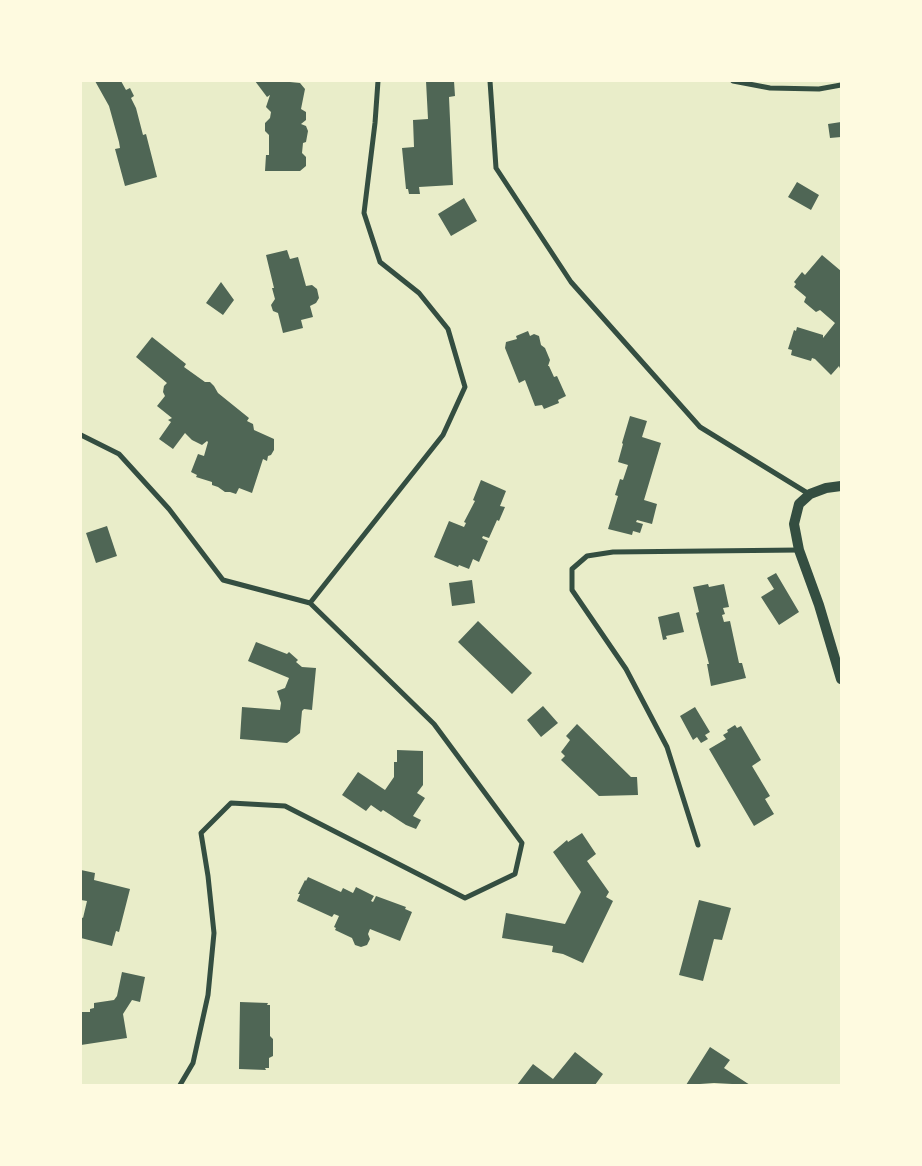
<!DOCTYPE html>
<style>
body{margin:0}
#map{position:relative;width:922px;height:1166px;overflow:hidden;background:#e9edc9;font-family:Mulish,sans-serif}
canvas{display:block}
.frame{position:absolute;inset:0;border:82px solid #fefae0;pointer-events:none}
</style>
<div id="map">
<canvas width="922" height="1166"></canvas>
<div class="frame"></div>
</div>
<script>
const ctx = document.querySelector('canvas').getContext('2d');
ctx.lineJoin = 'round';
function fill(path, color) {
  ctx.fillStyle = color;
  ctx.fill(path, 'evenodd');
}
function poly(rows) {
  const path = new Path2D();
  for (const r of rows) {
    path.moveTo(r[0], r[1]);
    for (let i = 2; i < r.length; i += 2) path.lineTo(r[i], r[i + 1]);
  }
  return path;
}
function stroke(path, color, width, dash) {
  ctx.strokeStyle = color;
  ctx.lineWidth = width;
  ctx.lineCap = dash ? 'butt' : 'round';
  ctx.setLineDash(dash || []);
  ctx.stroke(path);
}
fill(poly([
 [95,81,121,81,126,90,130,88,134,96,131,98,136,108,143,135,146,134,157,177,125,186,115,149,120,148,119,142,109,106],
 [255,81,290,82,300,83,305,89,301,109,306,112,306,120,301,124,306,126,308,131,306,142,303,143,302,153,306,157,306,166,300,171,265,171,266,155,269,155,269,135,265,131,265,123,270,118,271,112,266,107,270,95,267,97],
 [426,81,454,81,455,96,449,97,453,185,419,187,420,194,409,194,408,189,406,189,402,148,414,147,413,120,428,119],
 [841,122,841,137,830,138,828,124],
 [797,182,819,195,811,210,788,197],
 [464,198,477,221,451,236,438,214],
 [287,250,290,259,298,257,306,286,312,285,317,289,319,298,316,303,310,306,313,317,301,320,303,328,283,333,278,313,273,311,271,305,275,299,272,288,274,288,266,255],
 [822,255,841,271,841,371,839,366,831,375,815,359,812,358,811,361,791,355,792,350,788,349,794,330,796,331,797,327,823,335,823,338,835,323,820,310,816,312,804,302,806,297,794,287,796,284,794,282,802,272,805,275],
 [221,282,234,300,223,315,206,303],
 [528,331,530,336,534,334,539,336,541,345,545,348,550,360,548,366,549,366,554,377,557,376,566,396,558,400,559,403,544,409,542,405,535,406,525,380,519,383,505,348,506,342,517,339,516,336],
 [152,337,186,364,184,367,205,382,210,382,214,386,218,393,249,418,247,421,253,424,254,430,274,439,274,450,271,455,268,456,267,461,263,459,252,493,239,488,236,494,230,492,225,492,218,487,212,485,212,482,196,477,197,475,191,472,198,454,204,456,208,442,207,441,202,445,192,440,185,433,173,449,159,439,171,422,168,420,172,418,157,406,165,396,163,392,164,386,167,383,136,357],
 [630,416,647,421,642,437,661,443,644,500,657,504,652,524,637,520,636,522,643,524,640,533,633,531,632,535,608,529,618,496,615,495,620,479,623,480,628,465,618,462,623,444,622,443],
 [481,480,506,491,500,506,505,507,499,521,497,520,489,538,483,536,482,538,488,541,479,562,473,559,469,569,459,565,458,567,434,557,449,521,464,527,466,523,464,522,475,501,473,500],
 [107,526,117,556,96,563,86,533],
 [776,573,799,612,779,625,761,597,774,589,767,578],
 [472,580,475,603,452,606,449,583],
 [708,584,709,587,724,584,729,607,723,608,725,614,722,615,724,622,730,621,739,663,742,663,746,678,711,686,707,664,709,664,696,613,699,612,693,587],
 [679,612,684,632,666,636,667,639,663,640,658,617],
 [478,621,532,673,512,694,458,642],
 [256,642,287,654,289,652,298,660,296,662,302,667,316,668,312,710,304,709,302,711,300,733,287,743,240,739,242,707,280,710,281,703,277,691,285,688,289,678,248,661],
 [543,706,558,723,541,737,527,720],
 [695,707,710,732,705,735,708,739,701,743,697,737,693,740,680,716],
 [577,724,631,777,637,777,638,795,599,796,561,760,565,756,561,752,570,740,566,736],
 [735,725,737,728,741,726,761,760,752,766,770,796,765,799,774,814,754,826,709,749,726,739,723,735,728,732,727,730],
 [397,750,423,751,423,785,417,793,425,798,413,816,421,820,416,829,406,825,383,810,381,812,371,805,366,811,342,795,358,772,385,790,394,777,394,762,397,762],
 [582,833,596,854,587,861,609,892,606,897,613,901,583,963,563,954,552,952,553,946,502,938,506,913,565,924,581,892,553,852,567,840,568,842],
 [81,870,95,873,94,880,130,889,119,932,116,931,112,946,81,938,81,917,83,918,87,901,81,900],
 [308,877,341,892,343,888,353,893,356,887,374,896,371,901,373,902,376,896,406,907,405,909,412,912,400,941,370,929,368,934,370,939,367,945,361,947,355,945,352,938,335,930,336,928,334,927,339,916,334,914,332,917,297,901,300,894,298,894,305,880,306,881],
 [699,900,731,908,722,940,714,939,703,981,679,975],
 [122,972,145,977,140,1002,132,1000,123,1014,127,1038,81,1045,81,1012,90,1012,90,1009,94,1008,94,1003,114,1000,117,996],
 [240,1002,268,1003,267,1005,270,1005,270,1036,273,1039,273,1056,269,1058,269,1068,265,1068,266,1070,239,1069],
 [710,1047,730,1060,724,1068,750,1085,714,1083,686,1085],
 [575,1052,603,1074,595,1085,517,1085,533,1064,553,1079]
]), '#4f6655');
stroke(poly([
 [490,81,496,168,571,282,700,427,809,494],
 [733,81,770,88,819,89,841,85],
 [81,435,119,454,169,509,223,580,310,603,434,724,522,843,515,874,465,898,285,806,231,803,201,833,208,876,214,933,208,995,193,1063,180,1085],
 [310,603,443,435,465,387,448,329,419,293,380,262,364,213,375,123,378,81],
 [698,845,667,747,626,669,572,590,572,569,587,556,613,552,799,550]
]), '#344e41', 5);
stroke(poly([
 [841,486,826,488,810,494,799,504,794,524,799,550,819,605,841,679]
]), '#344e41', 10);
</script>
